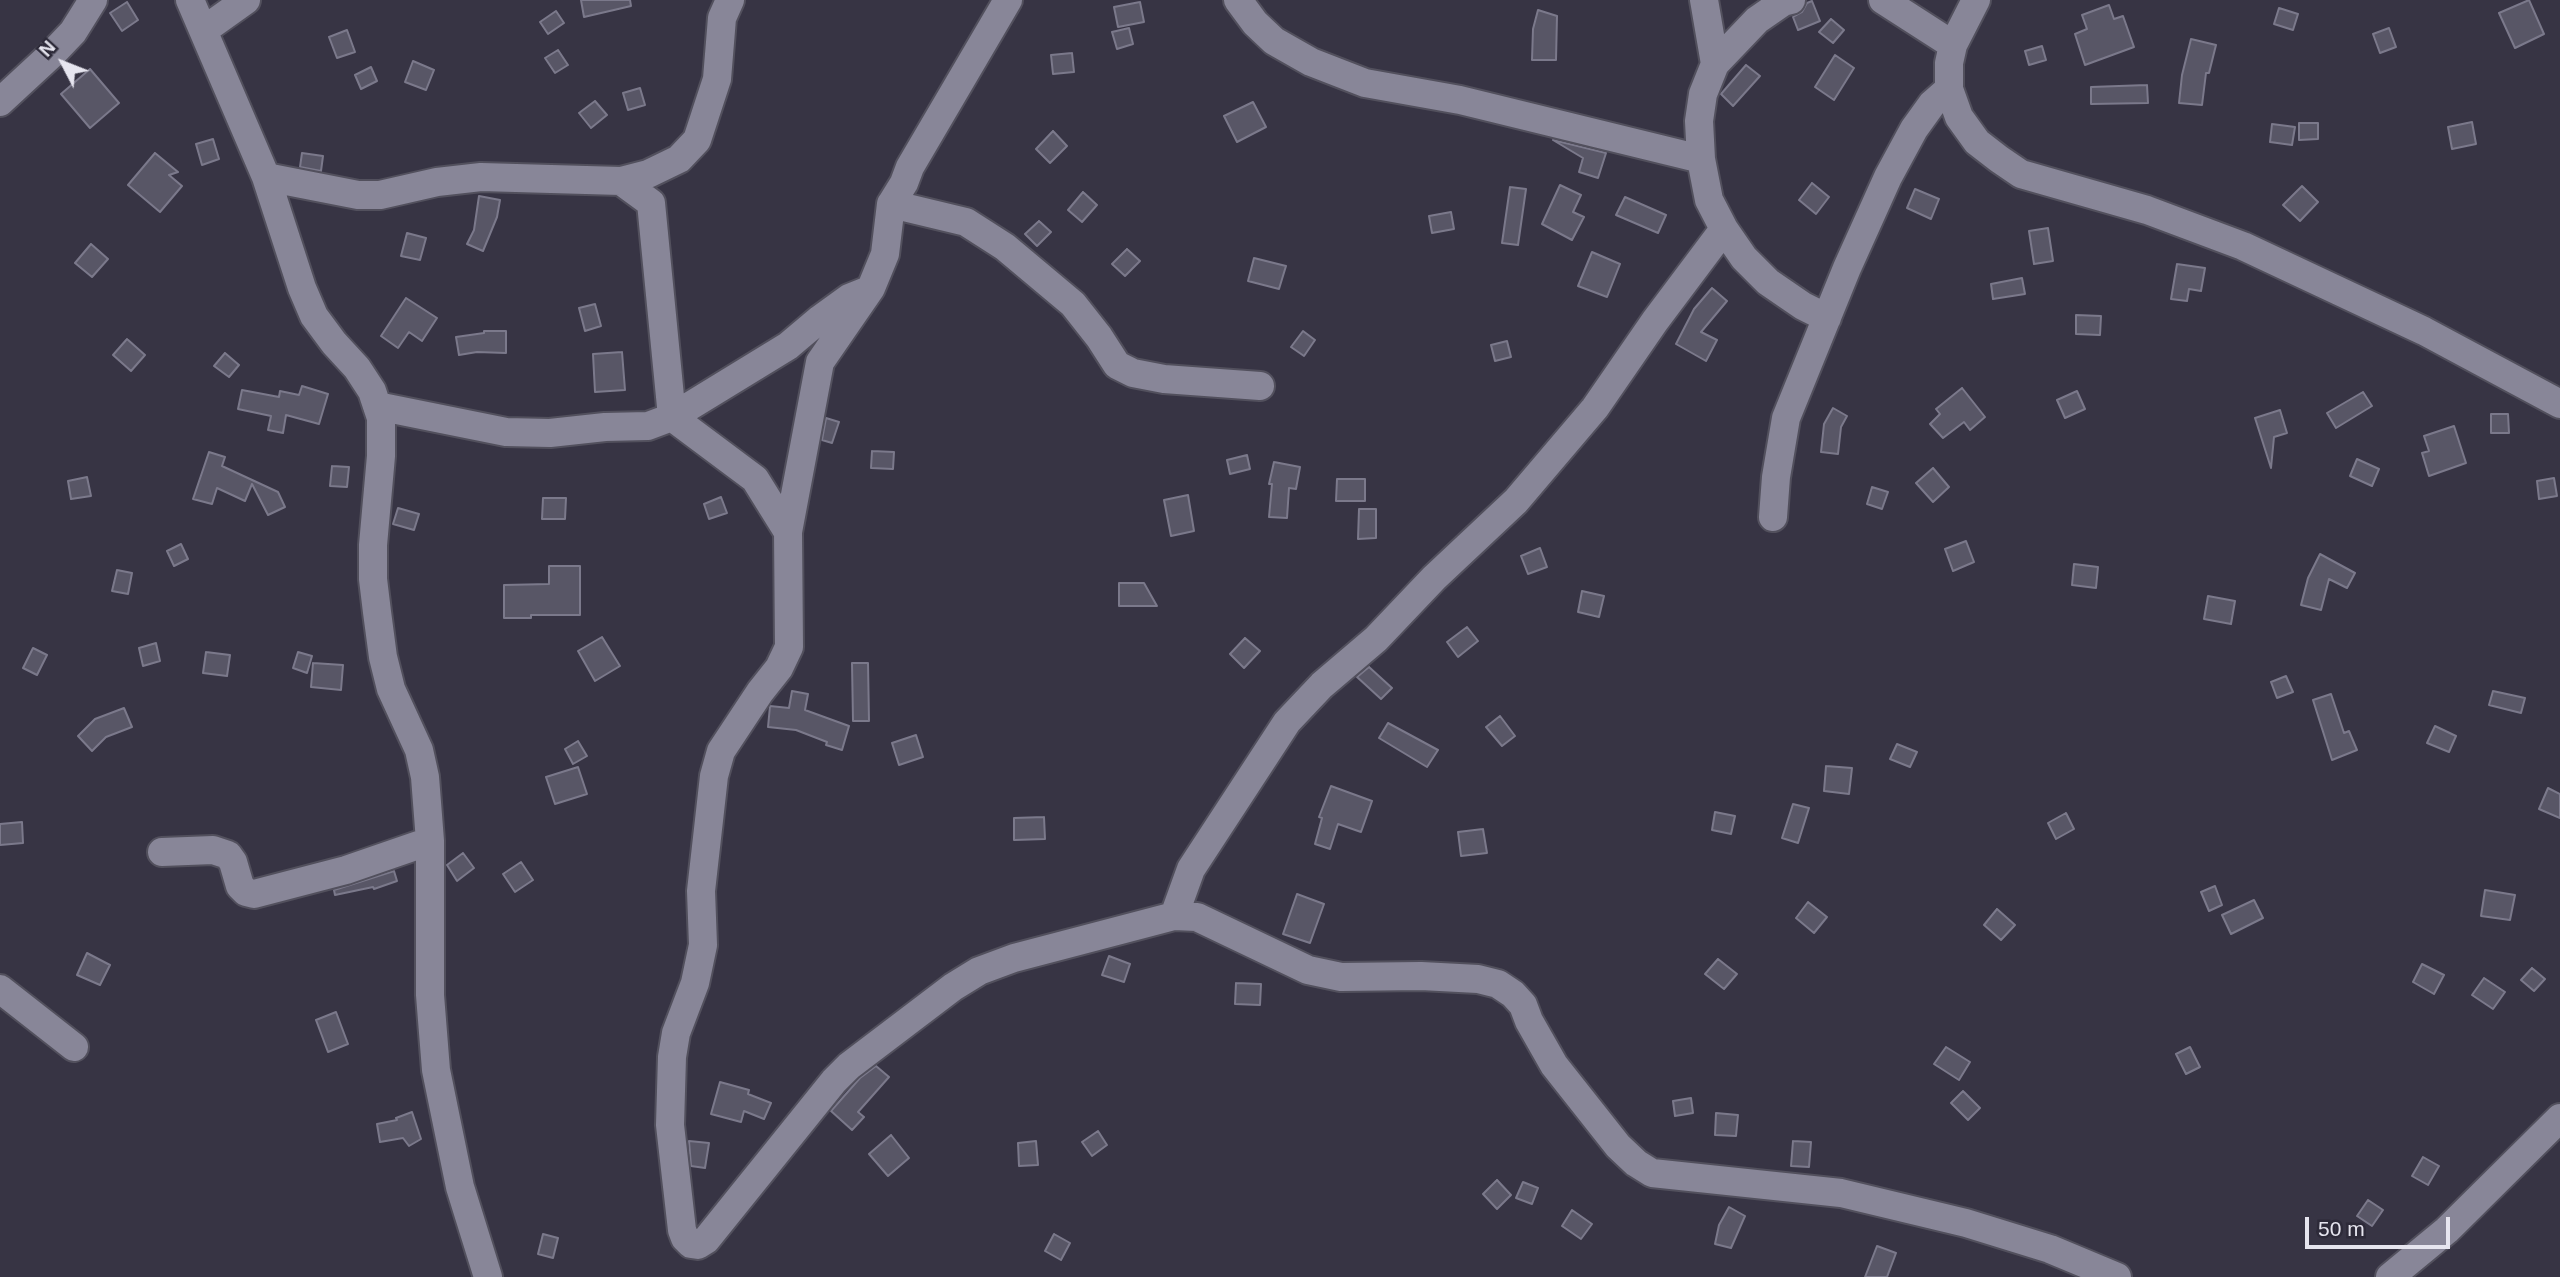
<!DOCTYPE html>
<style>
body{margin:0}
#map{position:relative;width:2560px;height:1277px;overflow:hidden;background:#373444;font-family:Helvetica,sans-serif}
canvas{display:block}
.north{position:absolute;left:28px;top:28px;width:70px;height:70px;-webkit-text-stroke:5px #2d2a39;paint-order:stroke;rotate:312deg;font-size:19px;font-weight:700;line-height:28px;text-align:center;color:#e6e5ef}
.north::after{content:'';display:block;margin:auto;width:24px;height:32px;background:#e6e5ef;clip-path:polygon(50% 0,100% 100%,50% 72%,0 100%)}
.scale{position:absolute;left:2305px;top:1217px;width:145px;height:32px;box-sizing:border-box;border:4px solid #e6e5ef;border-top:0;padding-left:9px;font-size:21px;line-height:24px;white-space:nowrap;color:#e6e5ef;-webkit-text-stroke:5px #2d2a39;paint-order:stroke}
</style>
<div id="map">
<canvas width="2560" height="1277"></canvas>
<div class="north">N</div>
<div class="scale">50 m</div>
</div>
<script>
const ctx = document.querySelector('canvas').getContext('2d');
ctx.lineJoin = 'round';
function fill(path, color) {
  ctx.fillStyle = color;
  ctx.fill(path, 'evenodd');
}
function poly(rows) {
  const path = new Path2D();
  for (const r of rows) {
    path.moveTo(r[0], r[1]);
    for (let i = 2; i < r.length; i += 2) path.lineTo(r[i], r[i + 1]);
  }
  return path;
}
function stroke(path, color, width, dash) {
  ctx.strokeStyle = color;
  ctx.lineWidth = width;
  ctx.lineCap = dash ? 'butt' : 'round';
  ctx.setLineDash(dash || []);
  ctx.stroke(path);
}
const building = poly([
 [581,0,630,0,631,6,584,17,581,0],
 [2529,0,2544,34,2515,48,2499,13,2529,0],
 [1812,1,1820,21,1798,30,1793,17,1802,12,1807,3,1812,1],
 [127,2,138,20,122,31,110,13,127,2],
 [1140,2,1144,22,1118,27,1114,7,1140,2],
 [2109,5,2114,19,2123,16,2134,47,2085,65,2075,34,2087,29,2082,15,2109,5],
 [2279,8,2298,14,2293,30,2274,24,2279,8],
 [1538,10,1557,16,1556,60,1532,60,1533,29,1538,10],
 [556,11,564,23,548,34,540,22,556,11],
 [1831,19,1844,30,1833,43,1819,32,1831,19],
 [1129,28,1133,44,1117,49,1112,32,1129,28],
 [2389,28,2396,47,2380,53,2373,34,2389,28],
 [347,30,355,52,337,58,329,37,347,30],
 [2191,39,2216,45,2209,73,2206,73,2202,105,2179,103,2182,75,2191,39],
 [2042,46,2046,60,2029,65,2025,51,2042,46],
 [558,50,568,65,555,73,545,58,558,50],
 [1072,53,1074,72,1053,74,1051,55,1072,53],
 [1835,55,1854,68,1834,100,1815,87,1835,55],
 [413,61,434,70,426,90,405,82,413,61],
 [1746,65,1760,76,1733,106,1721,94,1746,65],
 [371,67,377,81,361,89,355,75,371,67],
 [90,69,119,103,90,128,61,94,90,69],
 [2147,85,2148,103,2091,104,2091,87,2147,85],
 [640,88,645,105,628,110,623,93,640,88],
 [595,101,607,115,591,128,579,113,595,101],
 [1253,102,1266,127,1237,142,1224,116,1253,102],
 [2472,122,2476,144,2452,149,2448,127,2472,122],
 [2299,123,2318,123,2318,139,2299,140,2299,123],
 [2272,124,2295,127,2292,145,2270,142,2272,124],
 [1053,131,1067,146,1050,163,1036,149,1053,131],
 [213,139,219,159,202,165,196,144,213,139],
 [1553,140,1606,153,1598,178,1579,172,1583,158,1553,140],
 [155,153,178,172,169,175,182,186,160,212,128,185,155,153],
 [302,153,323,156,321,171,300,167,302,153],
 [1812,183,1829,197,1816,214,1799,200,1812,183],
 [1560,185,1581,195,1573,212,1584,217,1572,240,1542,224,1560,185],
 [2302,186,2318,202,2300,221,2283,205,2302,186],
 [1510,187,1526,189,1518,245,1502,243,1510,187],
 [1915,189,1939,199,1931,219,1907,208,1915,189],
 [1083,192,1097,205,1082,222,1068,210,1083,192],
 [479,196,500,200,497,217,483,251,467,244,474,230,479,196],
 [1625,197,1666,215,1658,233,1616,215,1625,197],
 [1451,212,1454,229,1432,233,1429,216,1451,212],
 [1039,221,1051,232,1037,246,1025,234,1039,221],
 [2048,228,2053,261,2034,264,2029,231,2048,228],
 [407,233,426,238,420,260,401,256,407,233],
 [91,244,108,259,92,277,75,263,91,244],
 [1127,249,1140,261,1125,276,1112,264,1127,249],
 [1592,252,1620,264,1607,297,1578,286,1592,252],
 [1254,258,1286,266,1279,289,1248,281,1254,258],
 [2177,264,2205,268,2201,291,2189,289,2187,301,2171,299,2177,264],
 [2022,278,2025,294,1993,299,1991,284,2022,278],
 [1712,288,1727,301,1701,332,1717,340,1706,361,1676,344,1694,309,1712,288],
 [406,298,437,318,422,341,409,332,398,348,381,336,406,298],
 [595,304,601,326,585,331,579,308,595,304],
 [2076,315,2101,316,2100,335,2076,334,2076,315],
 [484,331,506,331,506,353,477,352,459,355,456,337,484,333,484,331],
 [1303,331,1315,340,1304,356,1291,347,1303,331],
 [127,339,145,355,131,371,113,355,127,339],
 [1507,341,1511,357,1495,361,1491,345,1507,341],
 [622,352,625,390,595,392,593,354,622,352],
 [225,353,239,365,229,377,214,366,225,353],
 [302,386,328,394,319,424,286,415,283,433,268,430,271,416,238,409,242,390,279,397,280,391,299,395,302,386],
 [1962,388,1985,417,1970,430,1964,422,1943,438,1930,424,1940,414,1936,409,1962,388],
 [2077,391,2085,409,2065,418,2057,400,2077,391],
 [2363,392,2372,406,2336,428,2327,413,2363,392],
 [1833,408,1847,416,1841,427,1838,454,1821,452,1824,424,1833,408],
 [2280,410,2287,433,2274,437,2271,468,2255,418,2280,410],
 [2491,414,2508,414,2509,433,2491,433,2491,414],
 [826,418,839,422,832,443,822,440,826,418],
 [2454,426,2466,463,2429,476,2422,453,2429,451,2424,436,2454,426],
 [872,451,894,452,893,469,871,468,872,451],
 [209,452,225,457,222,466,278,492,285,507,268,515,252,484,245,501,217,488,212,504,193,499,209,452],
 [1247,455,1250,469,1230,474,1227,460,1247,455],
 [2357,459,2379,469,2372,486,2350,476,2357,459],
 [1274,462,1300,467,1296,489,1289,488,1287,518,1269,517,1272,484,1269,484,1274,462],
 [332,466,349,467,347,487,330,486,332,466],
 [1933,468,1949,487,1933,502,1916,483,1933,468],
 [87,477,91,496,71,499,68,481,87,477],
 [2554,478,2557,496,2539,499,2537,481,2554,478],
 [1337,479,1365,479,1365,501,1336,501,1337,479],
 [1872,487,1888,492,1882,509,1867,504,1872,487],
 [1188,495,1194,531,1171,536,1164,500,1188,495],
 [721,497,727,513,709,519,704,504,721,497],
 [543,498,566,498,565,519,542,519,543,498],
 [398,508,419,514,414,530,393,524,398,508],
 [1359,509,1376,509,1376,538,1358,539,1359,509],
 [1966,541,1974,562,1953,571,1945,549,1966,541],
 [181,544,188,559,174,566,167,551,181,544],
 [1540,548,1547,567,1528,574,1521,556,1540,548],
 [2320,554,2355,573,2347,588,2329,579,2321,610,2301,605,2308,578,2320,554],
 [2074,564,2098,567,2096,588,2072,585,2074,564],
 [549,566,580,566,580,615,531,615,531,618,504,618,504,585,549,584,549,566],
 [117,570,132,573,128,594,112,591,117,570],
 [1119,583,1144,583,1157,606,1119,606,1119,583],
 [1582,591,1604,596,1599,617,1578,612,1582,591],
 [2208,596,2235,601,2231,624,2204,619,2208,596],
 [1467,627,1478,641,1458,657,1447,642,1467,627],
 [602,637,620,666,595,681,578,651,602,637],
 [1245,638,1260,651,1244,668,1230,654,1245,638],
 [156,643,160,661,143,666,139,648,156,643],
 [33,648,47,655,37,675,23,668,33,648],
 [206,652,230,655,227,676,203,673,206,652],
 [298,652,312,656,307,673,293,668,298,652],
 [313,663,343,665,341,690,311,687,313,663],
 [852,663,868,663,869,721,853,721,852,663],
 [1369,667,1392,688,1381,699,1357,677,1369,667],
 [2286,676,2293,692,2277,698,2271,682,2286,676],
 [792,691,808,694,805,710,849,726,842,750,826,745,827,742,796,730,768,727,770,706,789,708,792,691],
 [2493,691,2525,698,2521,713,2489,705,2493,691],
 [2331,694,2344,733,2349,731,2357,750,2332,760,2313,700,2331,694],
 [124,708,132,727,106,737,92,751,78,736,95,719,124,708],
 [1500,716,1515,736,1502,746,1486,727,1500,716],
 [1388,723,1438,750,1427,767,1379,738,1388,723],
 [2435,726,2456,736,2449,752,2427,743,2435,726],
 [916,735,923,757,899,765,892,743,916,735],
 [578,741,587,756,573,764,565,749,578,741],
 [1897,744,1917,752,1910,767,1890,759,1897,744],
 [1826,766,1852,768,1849,794,1824,791,1826,766],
 [578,767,587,794,555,804,546,777,578,767],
 [1331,786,1372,801,1361,832,1338,824,1330,849,1315,844,1322,818,1319,817,1331,786],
 [2548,788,2560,794,2560,818,2539,809,2548,788],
 [1793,804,1809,808,1798,843,1782,838,1793,804],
 [1715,812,1735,816,1731,834,1712,830,1715,812],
 [2066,813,2074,829,2056,839,2048,823,2066,813],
 [1044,817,1045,839,1014,840,1014,818,1044,817],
 [22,822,23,843,0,845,0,824,22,822],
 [1483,829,1487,853,1461,856,1458,832,1483,829],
 [463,853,474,868,457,881,447,865,463,853],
 [521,862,533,880,515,892,503,874,521,862],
 [394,871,397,881,374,889,373,887,335,895,334,890,394,871],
 [2215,886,2222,905,2209,911,2201,892,2215,886],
 [2485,890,2515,895,2510,920,2481,916,2485,890],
 [1297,894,1324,904,1310,943,1283,934,1297,894],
 [2254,900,2263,918,2231,934,2222,915,2254,900],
 [1808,902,1827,917,1814,933,1796,918,1808,902],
 [1997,909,2015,925,2001,940,1984,925,1997,909],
 [87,953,110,965,100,985,77,975,87,953],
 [1109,956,1130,964,1124,982,1102,975,1109,956],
 [1718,959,1737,974,1724,989,1705,974,1718,959],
 [2422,964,2444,975,2434,994,2413,982,2422,964],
 [2532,968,2545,979,2534,991,2521,980,2532,968],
 [2484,978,2505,992,2493,1009,2472,995,2484,978],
 [1236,983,1261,984,1260,1005,1235,1004,1236,983],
 [336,1012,348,1044,328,1052,316,1020,336,1012],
 [1946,1047,1970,1062,1959,1080,1934,1064,1946,1047],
 [2190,1047,2200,1067,2186,1074,2176,1054,2190,1047],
 [876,1066,889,1077,858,1112,864,1117,852,1130,831,1111,860,1078,876,1066],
 [720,1082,749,1090,748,1094,771,1103,764,1119,744,1111,741,1122,711,1114,720,1082],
 [1963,1091,1980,1108,1968,1120,1951,1103,1963,1091],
 [1691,1098,1693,1113,1675,1116,1673,1101,1691,1098],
 [412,1112,421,1139,409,1146,403,1138,380,1142,377,1124,397,1120,396,1118,412,1112],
 [1716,1113,1738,1115,1736,1136,1715,1135,1716,1113],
 [1098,1131,1107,1145,1092,1156,1082,1142,1098,1131],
 [891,1135,909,1158,888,1176,869,1154,891,1135],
 [689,1141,709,1143,705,1168,691,1166,689,1141],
 [1036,1141,1038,1165,1019,1166,1018,1143,1036,1141],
 [1793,1141,1811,1142,1809,1167,1791,1166,1793,1141],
 [2423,1157,2439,1166,2428,1185,2412,1176,2423,1157],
 [1497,1180,1511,1195,1497,1209,1483,1194,1497,1180],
 [1523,1182,1538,1188,1532,1204,1516,1198,1523,1182],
 [2368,1200,2383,1210,2372,1226,2357,1216,2368,1200],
 [1729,1207,1745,1216,1731,1248,1715,1244,1719,1225,1729,1207],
 [1572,1210,1592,1224,1581,1239,1562,1226,1572,1210],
 [543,1234,558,1238,553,1258,538,1254,543,1234],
 [1054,1234,1070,1243,1061,1260,1045,1251,1054,1234],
 [1877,1246,1896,1253,1887,1277,1865,1277,1877,1246]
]);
fill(building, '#585666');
stroke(building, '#7b798b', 2);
const minor = poly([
 [190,0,266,177,302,288,314,316,334,343,357,368,372,391,381,418,381,456,373,545,373,579,377,612,383,657,391,689,419,750,425,777,430,841,430,995,436,1070,460,1187,488,1277],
 [1008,0,910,167,904,183,891,204,885,254,871,288,820,362,788,532,789,647,779,668,760,692,721,751,714,776,701,891,703,945,695,983,676,1033,672,1057,670,1125,682,1230,685,1238,691,1244,698,1245,706,1240,834,1081,849,1066,953,987,979,971,1014,958,1174,916,1197,917,1308,970,1341,977,1421,976,1478,979,1498,984,1513,994,1523,1005,1529,1021,1554,1065,1618,1146,1636,1163,1652,1173,1841,1193,1966,1223,2050,1249,2117,1277],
 [1238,0,1255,23,1274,41,1311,62,1365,83,1460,100,1701,159],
 [1704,0,1715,64],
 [1791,0,1783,2,1757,20,1715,64,1703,94,1699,121,1701,159,1709,200,1724,229,1744,258,1768,282,1803,306,1827,318],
 [1883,0,1953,45],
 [1976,0,1953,45,1949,63,1949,89,1959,117,1977,142,1999,159,2021,174,2147,210,2243,246,2424,331,2560,404],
 [204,30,246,0],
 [0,102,53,53,73,32,93,0],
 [266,177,358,195,380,195,437,182,481,177,621,181,648,174,679,159,697,140,717,79,722,18,730,0],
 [621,181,651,203,672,417,755,479,788,532],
 [891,204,966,222,1005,247,1073,304,1099,337,1117,365,1133,373,1164,379,1260,386],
 [377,406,506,432,550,433,605,427,648,426,672,417,788,346,820,319,849,298,864,292],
 [1773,517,1776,477,1786,418,1847,268,1888,177,1914,129,1932,104,1949,89],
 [162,852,213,850,228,855,233,862,240,886,246,892,254,894,346,870,430,841],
 [1174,916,1191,869,1287,722,1322,685,1376,639,1434,578,1516,501,1595,408,1655,321,1724,229],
 [0,989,74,1047],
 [2390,1277,2447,1230,2560,1118]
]);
stroke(minor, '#52505d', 32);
stroke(minor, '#888698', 28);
</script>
